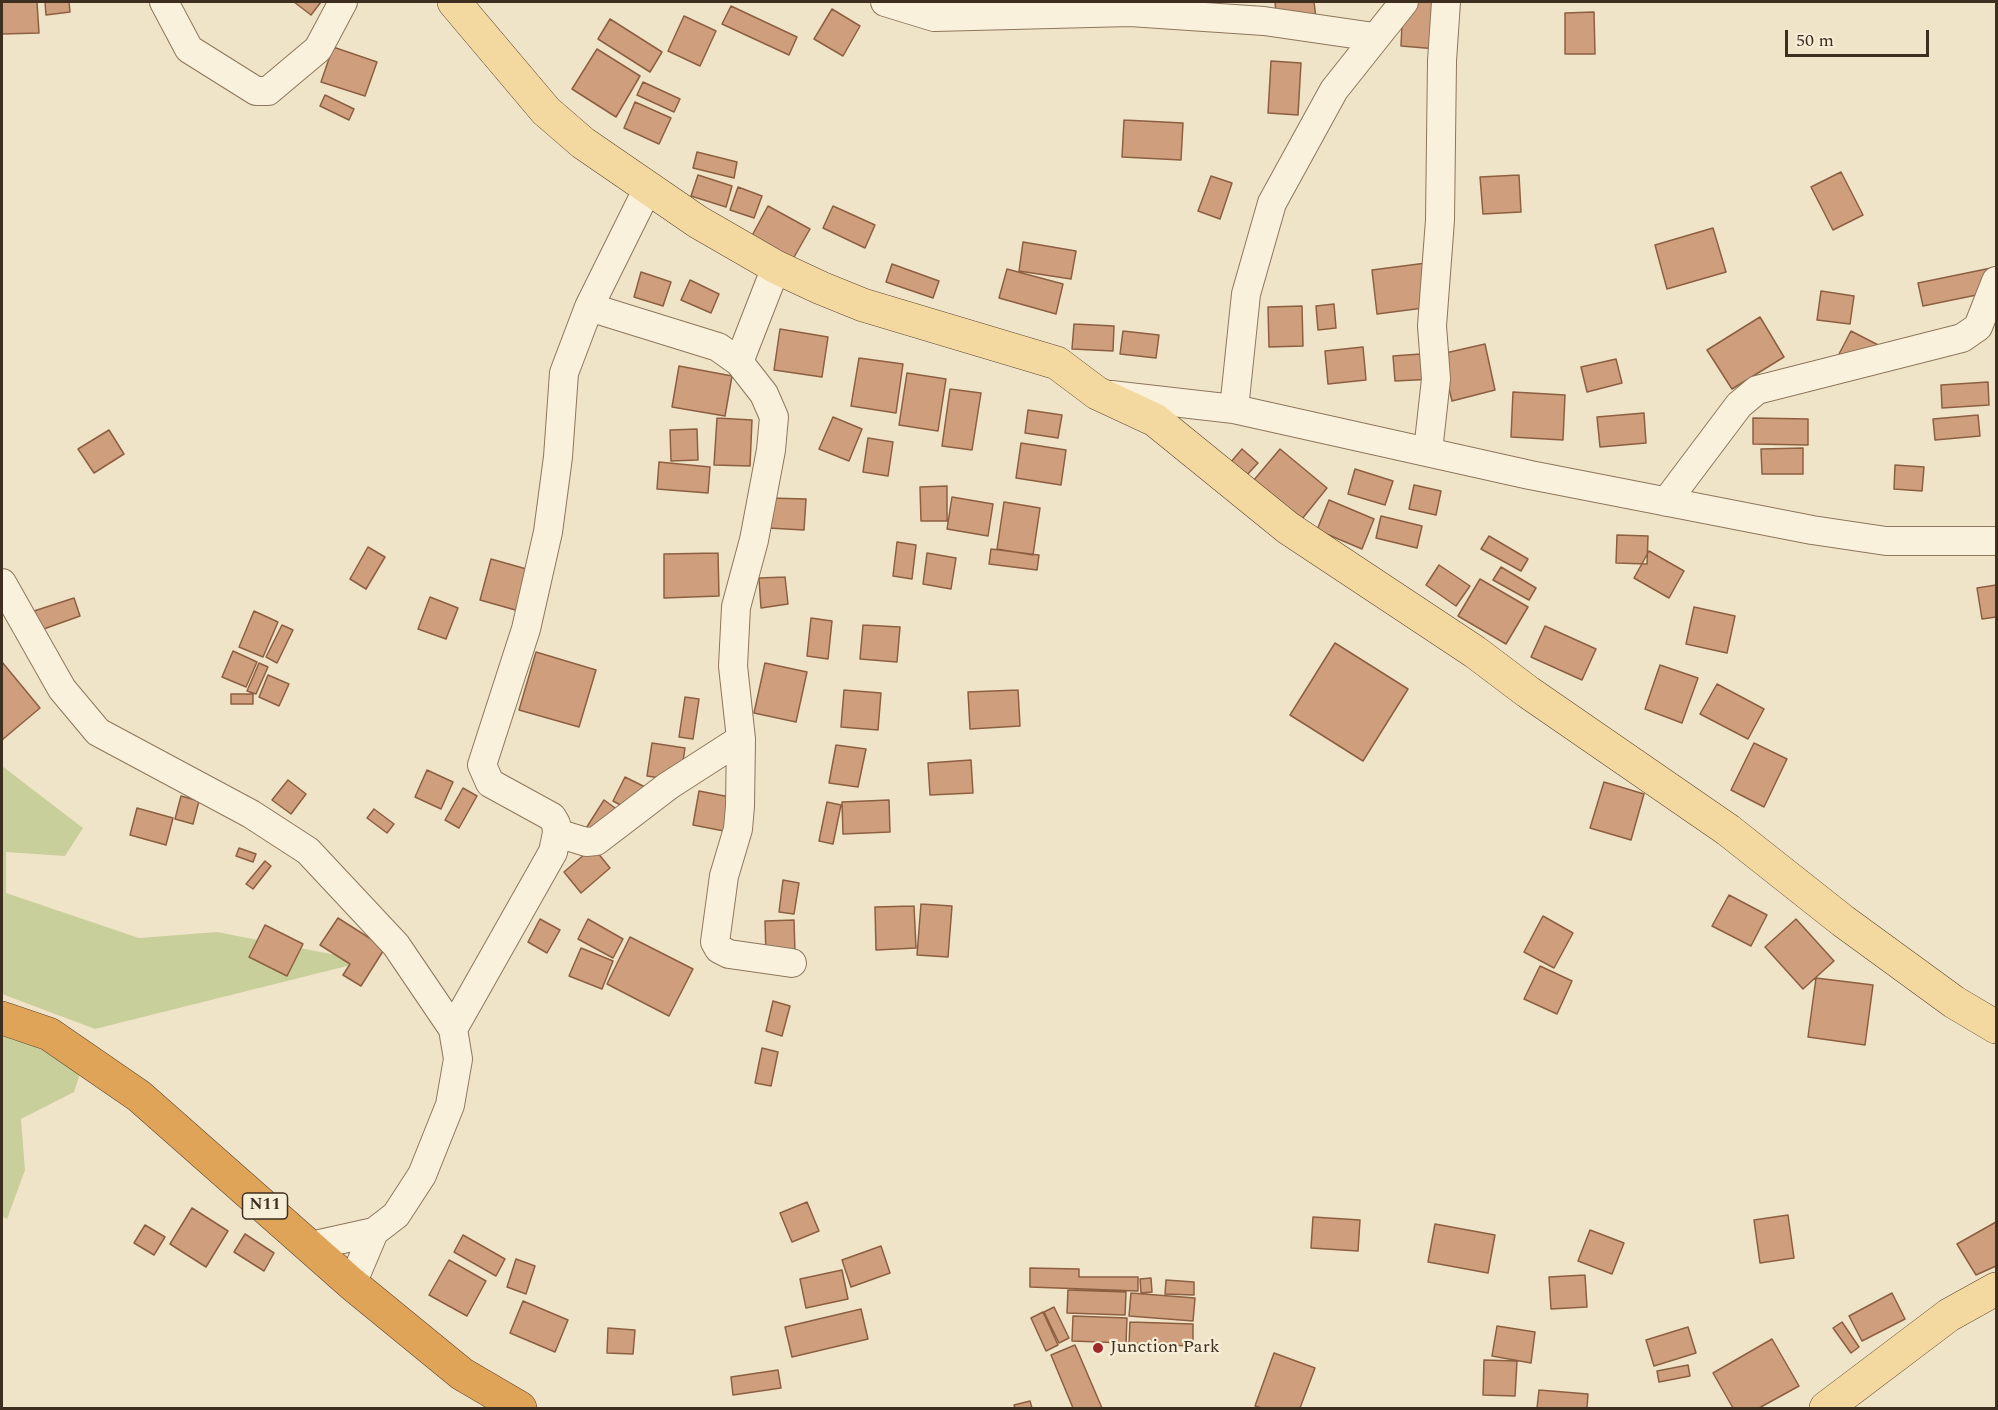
<!DOCTYPE html>
<style>
body{margin:0}
#map{position:relative;width:1998px;height:1410px;overflow:hidden;background:#f0e4c8;font-family:Spectral,serif}
canvas{display:block}
.frame{position:absolute;inset:0;border:3px solid #3d2e20;pointer-events:none}
.scale{position:absolute;left:1785px;top:30px;width:144px;height:27px;box-sizing:border-box;border:3px solid #3d2e20;border-top:0;padding-left:8px;font-size:18px;line-height:21px;white-space:nowrap;color:#3d2e20;-webkit-text-stroke:4px #f7eed8;paint-order:stroke}
</style>
<div id="map">
<canvas width="1998" height="1410"></canvas>
<div class="frame"></div>
<div class="scale">50 m</div>
</div>
<script>
const ctx = document.querySelector('canvas').getContext('2d');
ctx.lineJoin = 'round';
function fill(path, color) {
  ctx.fillStyle = color;
  ctx.fill(path, 'evenodd');
}
function poly(rows) {
  const path = new Path2D();
  for (const r of rows) {
    path.moveTo(r[0], r[1]);
    for (let i = 2; i < r.length; i += 2) path.lineTo(r[i], r[i + 1]);
  }
  return path;
}
function stroke(path, color, width, dash) {
  ctx.strokeStyle = color;
  ctx.lineWidth = width;
  ctx.lineCap = dash ? 'butt' : 'round';
  ctx.setLineDash(dash || []);
  ctx.stroke(path);
}
function label(font, color, halo, rows, align = 'center') {
  ctx.font = font + ' Spectral,serif';
  ctx.lineWidth = 4.5;
  ctx.setLineDash([]);
  ctx.textBaseline = 'middle';
  ctx.strokeStyle = halo;
  ctx.fillStyle = color;
  for (const [text, x, y, turn = 0] of rows) {
    ctx.save();
    ctx.translate(x, y);
    ctx.rotate((+turn || 0) * Math.PI / 180);
    ctx.textAlign = isNaN(turn) ? turn : align;
    if (halo) ctx.strokeText(text, 0, 0);
    ctx.fillText(text, 0, 0);
    ctx.restore();
  }
}
fill(poly([
 [2,766,83,828,65,856,6,852,6,893,139,938,217,932,367,961,95,1029,2,994],
 [2,1013,85,1058,74,1092,21,1119,25,1170,7,1219,2,1216]
]), '#c9cf9b');
const building = poly([
 [2,2,37,2,39,33,2,34,2,2],
 [45,2,69,2,70,12,46,15,45,2],
 [294,2,321,2,311,15,294,2],
 [1275,2,1314,2,1316,18,1277,23,1275,2],
 [1403,2,1440,2,1437,49,1401,46,1403,2],
 [731,6,797,37,789,55,722,24,731,6],
 [832,9,860,26,843,56,814,39,832,9],
 [1594,12,1595,54,1565,54,1565,13,1594,12],
 [684,16,716,31,700,66,668,51,684,16],
 [610,19,662,52,650,72,598,39,610,19],
 [333,47,377,62,365,96,321,82,333,47],
 [597,49,640,76,616,117,572,89,597,49],
 [1271,61,1301,63,1298,115,1268,113,1271,61],
 [643,82,680,99,674,112,637,95,643,82],
 [325,95,354,109,349,120,320,106,325,95],
 [635,102,671,118,659,144,624,128,635,102],
 [1124,120,1183,123,1181,160,1122,157,1124,120],
 [697,152,737,162,734,178,693,168,697,152],
 [1841,172,1863,215,1833,230,1811,187,1841,172],
 [698,175,732,186,726,207,691,196,698,175],
 [1519,175,1521,212,1483,214,1480,177,1519,175],
 [1211,176,1232,183,1220,219,1198,211,1211,176],
 [738,187,762,196,754,218,730,210,738,187],
 [768,206,810,229,789,266,748,243,768,206],
 [833,206,875,225,865,248,823,228,833,206],
 [1713,228,1726,272,1667,289,1655,245,1713,228],
 [1023,242,1076,251,1071,279,1019,271,1023,242],
 [1434,262,1439,306,1377,314,1372,270,1434,262],
 [892,264,939,281,933,298,886,282,892,264],
 [1996,267,1996,291,1923,306,1918,283,1996,267],
 [1007,269,1063,284,1056,314,999,298,1007,269],
 [641,272,671,282,663,306,634,297,641,272],
 [690,280,719,294,711,313,681,300,690,280],
 [1821,291,1854,296,1850,324,1817,320,1821,291],
 [1334,304,1336,328,1318,330,1316,306,1334,304],
 [1302,306,1303,346,1269,347,1268,307,1302,306],
 [1760,317,1784,357,1732,389,1707,350,1760,317],
 [1074,324,1114,326,1113,351,1072,349,1074,324],
 [780,329,828,337,822,377,774,370,780,329],
 [1123,331,1159,335,1156,358,1120,354,1123,331],
 [1851,331,1886,349,1838,356,1851,331],
 [1485,344,1495,390,1452,401,1441,354,1485,344],
 [1363,347,1366,380,1328,384,1325,351,1363,347],
 [1434,353,1436,379,1395,381,1393,356,1434,353],
 [859,358,903,364,896,413,851,406,859,358],
 [1616,359,1622,383,1587,392,1581,367,1616,359],
 [679,366,732,376,725,416,672,407,679,366],
 [907,373,946,379,938,431,899,425,907,373],
 [1988,382,1989,405,1942,408,1941,385,1988,382],
 [950,389,981,393,972,450,942,446,950,389],
 [1513,392,1565,395,1563,440,1511,437,1513,392],
 [1028,410,1062,415,1058,438,1025,433,1028,410],
 [1644,413,1646,443,1600,447,1597,417,1644,413],
 [1978,415,1980,436,1935,440,1933,419,1978,415],
 [833,417,862,429,849,461,819,449,833,417],
 [717,418,752,420,750,466,714,465,717,418],
 [1753,418,1808,419,1808,445,1753,444,1753,418],
 [697,429,698,460,671,461,670,430,697,429],
 [109,430,124,454,94,473,78,449,109,430],
 [868,438,893,442,888,476,863,472,868,438],
 [1021,443,1066,450,1061,485,1016,478,1021,443],
 [1803,448,1803,474,1762,474,1761,449,1803,448],
 [1242,449,1258,463,1245,477,1230,463,1242,449],
 [1280,449,1327,488,1302,519,1254,480,1280,449],
 [659,462,710,467,708,493,657,489,659,462],
 [1895,465,1924,467,1922,491,1894,489,1895,465],
 [1355,469,1393,481,1385,505,1348,494,1355,469],
 [1414,485,1441,491,1436,515,1409,509,1414,485],
 [947,486,947,521,921,521,920,487,947,486],
 [952,497,993,504,988,536,947,529,952,497],
 [769,498,806,499,804,530,768,528,769,498],
 [1329,500,1374,519,1362,549,1317,530,1329,500],
 [1004,502,1040,508,1033,555,997,549,1004,502],
 [1381,516,1422,526,1417,548,1376,538,1381,516],
 [1617,535,1648,536,1647,564,1616,563,1617,535],
 [1489,536,1528,559,1521,571,1481,549,1489,536],
 [897,542,916,545,912,579,893,576,897,542],
 [368,547,385,557,366,589,350,579,368,547],
 [991,549,1039,555,1037,570,989,564,991,549],
 [1649,551,1684,571,1669,598,1634,578,1649,551],
 [718,553,719,596,664,598,664,554,718,553],
 [927,553,956,558,951,589,923,584,927,553],
 [491,559,530,570,519,611,480,600,491,559],
 [1439,565,1470,586,1456,606,1426,585,1439,565],
 [1501,567,1536,588,1529,600,1493,580,1501,567],
 [785,577,788,604,761,608,759,578,785,577],
 [1480,579,1528,607,1506,644,1458,616,1480,579],
 [1996,585,1996,617,1982,619,1977,588,1996,585],
 [430,597,458,608,446,639,418,629,430,597],
 [74,598,80,616,41,630,34,611,74,598],
 [1694,607,1735,616,1727,653,1686,644,1694,607],
 [254,611,278,622,263,657,239,647,254,611],
 [811,618,832,621,828,659,807,656,811,618],
 [282,625,293,630,277,663,266,657,282,625],
 [863,625,900,627,897,662,860,659,863,625],
 [1545,626,1596,649,1582,680,1531,657,1545,626],
 [1335,643,1408,689,1363,761,1290,715,1335,643],
 [233,651,257,662,246,687,222,677,233,651],
 [536,652,596,670,579,727,519,710,536,652],
 [2,662,40,708,2,740,2,662],
 [259,663,268,667,256,694,247,691,259,663],
 [765,663,807,672,796,722,754,713,765,663],
 [1660,665,1698,678,1682,723,1645,709,1660,665],
 [268,675,289,684,279,706,259,697,268,675],
 [1717,684,1764,709,1748,739,1700,714,1717,684],
 [844,690,881,693,878,730,841,727,844,690],
 [1018,690,1020,726,970,729,968,692,1018,690],
 [231,694,253,694,253,704,231,704,231,694],
 [685,697,699,699,693,739,679,737,685,697],
 [652,743,685,748,680,781,647,776,652,743],
 [1754,743,1787,759,1764,807,1731,790,1754,743],
 [836,745,866,749,858,787,829,783,836,745],
 [971,760,973,793,930,795,928,763,971,760],
 [427,770,453,782,441,809,415,797,427,770],
 [625,777,651,790,639,815,613,801,625,777],
 [288,780,306,794,291,814,272,800,288,780],
 [1604,782,1644,794,1631,840,1590,828,1604,782],
 [463,788,477,796,459,828,445,820,463,788],
 [699,791,735,798,729,832,693,825,699,791],
 [181,796,199,801,193,824,175,819,181,796],
 [604,800,625,815,583,833,604,800],
 [889,800,890,832,843,834,842,802,889,800],
 [827,802,841,805,833,844,819,841,827,802],
 [137,808,173,818,166,845,130,835,137,808],
 [374,809,394,824,387,833,367,818,374,809],
 [593,847,610,868,581,893,564,872,593,847],
 [239,848,256,854,253,862,236,856,239,848],
 [265,861,271,866,253,889,246,884,265,861],
 [783,880,799,883,794,914,779,912,783,880],
 [1729,895,1767,915,1751,946,1712,926,1729,895],
 [921,904,952,906,948,957,917,955,921,904],
 [914,906,916,948,876,950,875,907,914,906],
 [1543,916,1573,933,1554,968,1524,952,1543,916],
 [338,918,385,948,361,986,343,975,350,964,320,945,338,918],
 [540,919,560,930,547,953,528,942,540,919],
 [588,919,623,939,613,958,578,939,588,919],
 [1796,919,1834,961,1803,989,1765,947,1796,919],
 [794,920,795,954,766,955,765,921,794,920],
 [265,925,303,944,287,976,249,957,265,925],
 [630,937,693,969,669,1016,607,984,630,937],
 [581,948,613,961,602,989,569,976,581,948],
 [1540,966,1572,981,1557,1014,1524,999,1540,966],
 [1816,978,1873,985,1865,1045,1808,1037,1816,978],
 [773,1001,790,1006,782,1036,766,1031,773,1001],
 [762,1048,778,1052,771,1086,755,1083,762,1048],
 [807,1202,819,1231,792,1242,780,1213,807,1202],
 [192,1208,228,1231,206,1267,170,1244,192,1208],
 [1788,1215,1794,1258,1760,1263,1754,1220,1788,1215],
 [1313,1217,1360,1220,1358,1251,1311,1248,1313,1217],
 [1996,1222,1996,1266,1976,1275,1957,1244,1996,1222],
 [1435,1224,1495,1235,1488,1273,1428,1262,1435,1224],
 [145,1225,165,1237,154,1255,134,1243,145,1225],
 [1590,1230,1624,1243,1612,1274,1578,1261,1590,1230],
 [245,1234,274,1253,264,1271,234,1252,245,1234],
 [463,1235,505,1259,496,1276,454,1252,463,1235],
 [881,1246,890,1273,851,1287,842,1260,881,1246],
 [516,1259,535,1266,526,1294,507,1287,516,1259],
 [449,1260,486,1281,467,1316,429,1295,449,1260],
 [1030,1268,1079,1269,1079,1277,1138,1277,1138,1291,1030,1287,1030,1268],
 [842,1270,848,1299,806,1308,800,1279,842,1270],
 [1585,1275,1587,1307,1551,1309,1549,1277,1585,1275],
 [1151,1278,1152,1292,1141,1293,1140,1279,1151,1278],
 [1166,1280,1194,1282,1194,1295,1165,1294,1166,1280],
 [1068,1290,1126,1292,1125,1315,1067,1313,1068,1290],
 [1131,1293,1195,1298,1193,1321,1129,1316,1131,1293],
 [1892,1293,1905,1319,1862,1341,1849,1316,1892,1293],
 [523,1301,568,1320,555,1352,510,1333,523,1301],
 [1054,1307,1069,1338,1059,1343,1044,1312,1054,1307],
 [861,1309,868,1339,792,1357,785,1327,861,1309],
 [1043,1312,1058,1345,1046,1351,1031,1318,1043,1312],
 [1073,1316,1127,1318,1126,1343,1072,1341,1073,1316],
 [1130,1322,1193,1324,1193,1346,1129,1344,1130,1322],
 [1842,1322,1859,1347,1851,1353,1833,1328,1842,1322],
 [1497,1326,1535,1332,1531,1363,1492,1356,1497,1326],
 [1688,1327,1696,1353,1654,1366,1646,1340,1688,1327],
 [608,1328,635,1330,633,1354,607,1353,608,1328],
 [1772,1339,1799,1386,1759,1408,1733,1408,1713,1373,1772,1339],
 [1075,1345,1102,1408,1073,1408,1051,1355,1075,1345],
 [1274,1353,1315,1368,1300,1408,1262,1408,1255,1406,1274,1353],
 [1484,1360,1517,1361,1515,1396,1483,1395,1484,1360],
 [1688,1365,1690,1376,1659,1382,1657,1371,1688,1365],
 [778,1370,781,1388,733,1395,731,1377,778,1370],
 [1539,1390,1588,1394,1587,1408,1537,1408,1539,1390],
 [1030,1401,1032,1408,1015,1408,1014,1405,1030,1401]
]);
fill(building, '#cf9f7d');
stroke(building, '#8d5f41', 1.5);
const minor = poly([
 [164,2,189,49,256,91,268,91,318,49,343,2],
 [885,2,934,17,1130,12,1264,21,1374,37],
 [589,307,718,347,739,362,764,394,774,417,771,450,754,540,736,607,733,666,741,739,740,806,738,829,724,876,715,942,719,949,729,954,792,963],
 [739,362,776,267],
 [1111,395,1234,409,1530,475,1812,530,1886,541,1996,541],
 [1234,409,1246,294,1272,203,1334,90,1404,2],
 [1428,451,1436,379,1432,326,1440,220,1442,61,1446,2],
 [1666,502,1739,405,1757,390,1962,338,1978,327,1996,281],
 [2,583,62,689,98,732,251,814,308,851,396,945,453,1029,458,1059,450,1105,422,1175,396,1215,374,1232,352,1284],
 [557,833,586,842,596,841,668,786,741,739],
 [453,1029,553,852,557,833,556,824,552,817,490,783,482,765,526,629,548,532,558,457,564,373,589,307,648,188],
 [311,1246,374,1232]
]);
const major = poly([
 [454,2,546,111,583,143,698,222,776,267,821,288,863,305,1057,363,1097,393,1155,420,1288,528,1475,652,1528,692,1728,830,1843,921,1954,1002,1996,1027],
 [1826,1408,1949,1315,1996,1289]
]);
const highway = poly([
 [2,1018,49,1034,139,1096,352,1284,462,1374,520,1408]
]);
stroke(minor, '#8d765c', 30);
stroke(major, '#5b4430', 34);
stroke(highway, '#5b4430', 34);
stroke(minor, '#faf1dc', 28);
stroke(major, '#f3d9a0', 33);
stroke(highway, '#e0a458', 33);
for (const [x, y, r, color] of [
 [1098,1348,6,"#9e2a2b"]
]) {
  const dot = new Path2D();
  dot.arc(x, y, r, 0, 2 * Math.PI);
  ctx.fillStyle = color;
  ctx.fill(dot);
  stroke(dot, '#f7eed8', 2);
}
for (const [x, y, w] of [
 [265,1206,45]
]) {
  const box = new Path2D();
  box.roundRect(x - w / 2, y - 13, w, 26, 4.5);
  ctx.fillStyle = '#f7eed8';
  ctx.fill(box);
  stroke(box, '#3d2e20', 1.5);
}
label('bold 16px', '#3d2e20', null, [
 ["N11",265,1206]
]);
label('18px', '#3d2e20', '#f7eed8', [
 ["Junction Park",1110,1348]
], 'left');
</script>
